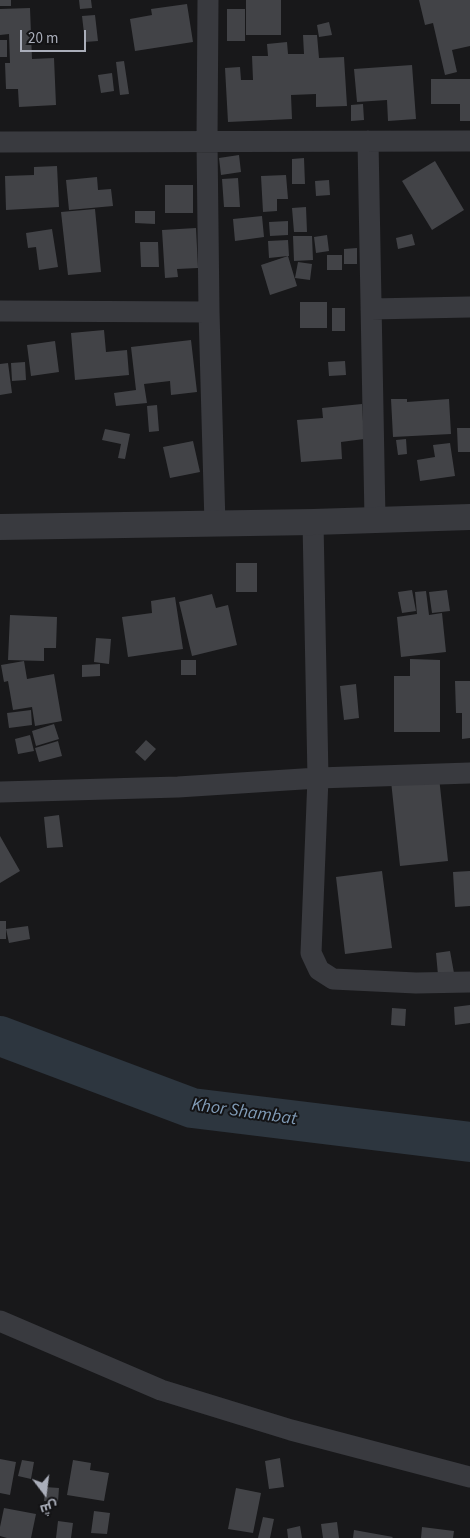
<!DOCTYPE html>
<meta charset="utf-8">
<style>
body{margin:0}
#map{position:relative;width:470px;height:1538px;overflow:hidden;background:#18181a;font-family:"Source Sans 3",Cairo,sans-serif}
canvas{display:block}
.north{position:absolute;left:20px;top:1468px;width:50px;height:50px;-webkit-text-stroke:4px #131315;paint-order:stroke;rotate:165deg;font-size:14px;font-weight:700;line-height:20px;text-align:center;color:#aaaeba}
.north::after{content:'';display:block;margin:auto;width:18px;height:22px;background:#aaaeba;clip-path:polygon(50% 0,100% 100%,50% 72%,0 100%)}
.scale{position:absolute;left:20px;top:30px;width:66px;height:22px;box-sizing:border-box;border:2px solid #aaaeba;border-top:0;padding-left:6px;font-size:15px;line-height:18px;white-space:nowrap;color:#aaaeba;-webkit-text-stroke:4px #131315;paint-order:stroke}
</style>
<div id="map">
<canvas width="470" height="1538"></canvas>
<div class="north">ش</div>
<div class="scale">20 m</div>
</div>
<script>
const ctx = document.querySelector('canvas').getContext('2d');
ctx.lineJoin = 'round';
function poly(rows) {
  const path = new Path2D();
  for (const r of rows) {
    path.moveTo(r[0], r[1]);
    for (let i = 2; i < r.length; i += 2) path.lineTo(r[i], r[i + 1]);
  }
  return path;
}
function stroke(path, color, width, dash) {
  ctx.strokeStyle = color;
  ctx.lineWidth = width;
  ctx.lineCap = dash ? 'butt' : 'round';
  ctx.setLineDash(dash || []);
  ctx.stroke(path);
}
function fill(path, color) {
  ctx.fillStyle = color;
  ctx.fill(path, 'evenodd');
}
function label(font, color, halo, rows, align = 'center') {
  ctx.font = font + ' "Source Sans 3",sans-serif';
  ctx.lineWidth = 4;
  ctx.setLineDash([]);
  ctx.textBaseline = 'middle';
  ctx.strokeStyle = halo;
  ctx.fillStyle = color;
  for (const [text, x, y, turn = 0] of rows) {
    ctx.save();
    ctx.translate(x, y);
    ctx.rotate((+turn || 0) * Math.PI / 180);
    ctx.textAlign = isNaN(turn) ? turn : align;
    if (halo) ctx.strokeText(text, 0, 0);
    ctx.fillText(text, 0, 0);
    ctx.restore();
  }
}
stroke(poly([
 [0,1036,192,1108,470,1142]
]), '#2d363f', 40);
fill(poly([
 [0,0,11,0,11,6,0,6],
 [79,0,91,0,92,8,80,9],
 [246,0,281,0,281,35,246,35],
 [419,0,470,0,470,46,452,50,457,72,445,75,433,23,425,25],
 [187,4,193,42,135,51,130,19,152,15,151,9],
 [30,8,32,59,54,58,56,105,19,107,18,89,6,89,5,63,10,63,9,34,0,35,0,9],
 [227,9,245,9,245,41,227,41],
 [95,15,98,41,85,42,82,16],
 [329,22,332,35,319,37,317,25],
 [303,35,317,35,319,58,344,57,347,106,316,107,316,94,291,95,292,119,228,122,225,68,240,67,241,80,253,80,252,56,268,56,267,44,287,42,288,54,304,54],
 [0,40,7,40,7,57,0,57],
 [124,61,129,94,120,95,116,62],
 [412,65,416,119,388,121,387,100,357,102,354,69],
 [112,73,114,91,101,93,98,75],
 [431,79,470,79,470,121,460,121,460,104,431,104],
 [363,104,364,120,351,121,351,105],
 [239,155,241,172,221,175,219,158],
 [304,158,305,184,292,184,292,159],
 [435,161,464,210,432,230,402,181],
 [57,166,59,207,6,210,5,176,34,175,34,167],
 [286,175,288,199,277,199,277,211,263,212,261,176],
 [97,177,98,190,111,189,113,206,69,210,66,180],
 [238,178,240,207,224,207,222,179],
 [329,180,330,195,316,196,315,181],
 [165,185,193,185,193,213,165,213],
 [306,207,307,232,294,232,292,208],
 [95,209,101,272,68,275,61,212],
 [135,211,155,211,155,224,135,223],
 [262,216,264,237,235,241,233,219],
 [288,221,288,235,270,236,269,222],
 [196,228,198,268,177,269,178,277,165,278,162,230],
 [52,229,58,267,39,270,36,247,28,248,26,233],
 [412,234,415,245,398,249,396,238],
 [327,235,329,251,316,253,314,237],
 [293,236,312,236,313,260,294,261],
 [288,240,289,256,288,256,297,286,270,295,261,265,288,256,269,258,268,241],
 [140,242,158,242,159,267,141,267],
 [357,248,357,264,344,264,344,249],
 [327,255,342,255,342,270,327,270],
 [298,262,312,264,310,280,295,278],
 [300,302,327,302,327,328,300,328],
 [332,308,345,308,345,331,332,331],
 [104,330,106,352,127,350,129,375,75,380,71,333],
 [191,340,197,392,171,395,170,381,144,384,147,403,116,406,114,393,136,390,131,347],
 [55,341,59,372,31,376,27,345],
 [345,361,346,375,329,376,328,362],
 [25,362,26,380,12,381,11,363],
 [8,363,12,393,0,395,0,364],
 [391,399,407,399,407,402,449,399,451,434,393,437],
 [362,404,364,439,341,442,342,459,301,462,297,420,323,418,322,408],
 [157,405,159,431,149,432,147,406],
 [457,428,470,428,470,452,458,452],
 [105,429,130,434,125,459,118,458,121,444,102,440],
 [406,439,407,454,398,455,396,440],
 [193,441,200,472,170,478,163,447],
 [450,443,455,476,420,481,417,460,435,457,433,445],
 [236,563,257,563,257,592,236,592],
 [412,590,416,611,402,613,398,592],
 [447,590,450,611,432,613,429,592],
 [426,591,429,615,442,613,446,652,401,657,397,617,417,614,415,592],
 [212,594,216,608,228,605,237,645,192,656,179,602],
 [175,597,183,649,128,657,122,617,152,613,151,601],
 [10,615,57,617,56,648,44,648,44,661,8,660],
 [96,638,111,639,109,664,94,662],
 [410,659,440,660,440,732,394,732,394,676,410,676],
 [181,660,196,660,196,675,181,675],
 [24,661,27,679,54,674,62,721,35,726,32,707,13,710,8,681,4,682,1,665],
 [100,664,100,676,82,677,82,665],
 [455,681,470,681,470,738,462,739,462,713,456,713],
 [356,684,359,718,344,720,340,686],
 [31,710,32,725,9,728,7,713],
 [54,724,59,739,36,746,32,731],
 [30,735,34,751,18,754,15,739],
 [146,740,156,749,145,761,135,752],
 [58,741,62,756,39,762,35,748],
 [439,777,448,861,400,866,391,781],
 [59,815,63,847,47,848,44,817],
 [0,836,20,871,0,883],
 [382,871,392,948,345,954,336,877],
 [470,871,470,906,455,907,453,872],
 [0,921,6,921,6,939,0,939],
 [28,926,30,939,9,943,6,929],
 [450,951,454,973,438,975,436,953],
 [470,1005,470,1023,455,1025,454,1007],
 [392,1008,406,1009,405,1026,391,1025],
 [280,1458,284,1487,269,1489,265,1461],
 [0,1459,16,1462,10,1495,0,1493],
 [22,1460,34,1462,31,1479,18,1476],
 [73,1460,91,1463,90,1470,109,1473,104,1501,67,1495],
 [45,1487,59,1488,58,1502,44,1501],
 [236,1488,261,1493,253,1533,228,1529],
 [4,1508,36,1514,31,1538,7,1538,0,1536,0,1527],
 [94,1511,110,1513,107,1534,91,1533],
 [263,1517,274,1519,270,1538,258,1538],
 [58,1521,73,1523,71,1538,56,1538],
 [337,1522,339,1538,323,1538,321,1524],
 [300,1526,302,1538,288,1538,287,1529],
 [422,1527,454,1531,453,1538,421,1538],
 [354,1530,393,1537,392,1538,353,1538]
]), '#424347');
stroke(poly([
 [208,0,207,141,209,312,215,524],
 [368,141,375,519],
 [0,142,470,141],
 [371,309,470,307],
 [0,311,209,312],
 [313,522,318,778,311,953,319,970,333,979,416,983,470,982],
 [0,792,178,787,318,778,470,773],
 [0,1321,161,1390,291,1430,470,1477]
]), '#393a3f', 21);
stroke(poly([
 [0,527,313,522,470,517]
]), '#393a3f', 26);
label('italic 18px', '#809bb6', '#131315', [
 ["Khor Shambat",244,1113,8]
]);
</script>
